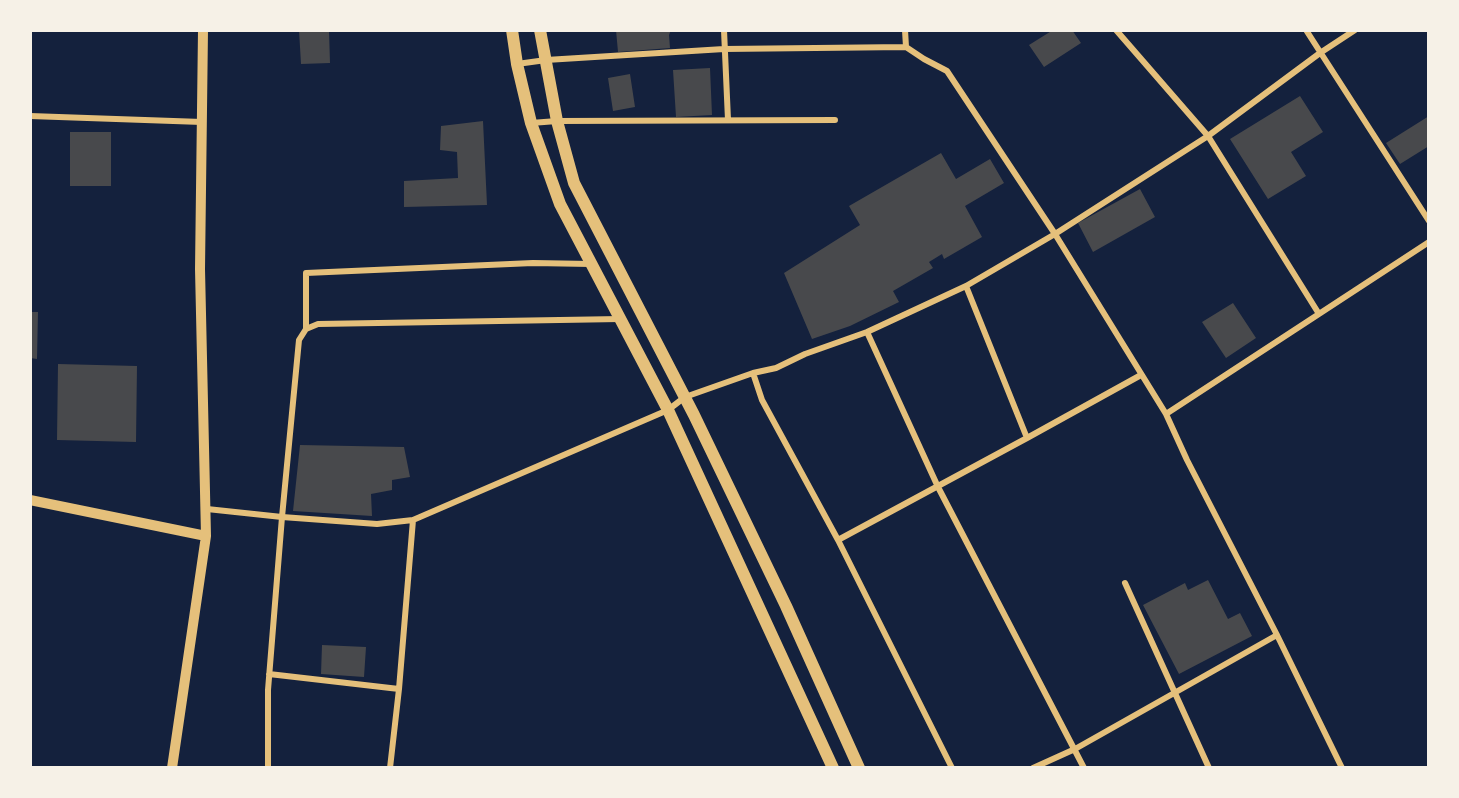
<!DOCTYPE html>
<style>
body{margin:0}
#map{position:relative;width:1459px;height:798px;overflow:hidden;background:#14213d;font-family:"Zilla Slab",serif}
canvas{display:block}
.frame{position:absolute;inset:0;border:32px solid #f6f1e7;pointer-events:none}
</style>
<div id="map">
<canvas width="1459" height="798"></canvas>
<div class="frame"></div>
</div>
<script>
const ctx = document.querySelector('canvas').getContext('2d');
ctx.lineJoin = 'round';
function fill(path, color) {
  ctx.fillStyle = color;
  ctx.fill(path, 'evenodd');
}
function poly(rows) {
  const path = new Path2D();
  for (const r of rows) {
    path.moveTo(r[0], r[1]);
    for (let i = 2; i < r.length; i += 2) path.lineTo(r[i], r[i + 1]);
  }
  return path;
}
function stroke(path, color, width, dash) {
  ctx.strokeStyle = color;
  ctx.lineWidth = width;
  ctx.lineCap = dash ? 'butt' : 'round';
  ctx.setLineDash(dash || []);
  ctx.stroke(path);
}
fill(poly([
 [299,30,329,30,330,63,301,64],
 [616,30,671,30,669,35,670,48,618,52],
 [1053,30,1072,30,1081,43,1044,67,1029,45],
 [710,68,712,115,676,117,673,70],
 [630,74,635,107,613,111,608,78],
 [1300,96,1323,132,1291,152,1306,176,1268,199,1230,139],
 [1429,116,1429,146,1400,164,1386,143],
 [483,121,487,205,404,207,404,181,458,178,457,152,440,150,441,126],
 [70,132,111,132,111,186,70,186],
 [941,153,956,179,990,159,1004,183,965,206,982,237,944,259,942,254,929,262,933,268,893,291,899,302,850,326,812,339,784,273,860,225,849,206],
 [1140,189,1155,217,1093,252,1078,223],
 [1233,303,1256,338,1226,358,1202,322],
 [30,312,38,312,37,359,30,358],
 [58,364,137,366,136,442,57,440],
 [300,445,404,447,410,477,392,480,392,490,371,494,372,516,293,511],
 [1208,580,1228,619,1240,613,1252,636,1179,674,1143,605,1185,583,1188,590],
 [322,645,366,647,364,677,321,674]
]), '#48494c');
stroke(poly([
 [724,30,728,120],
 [905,30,906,47,924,59,947,71,1055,234,1208,136,1320,53,1355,30],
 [1116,30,1208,136,1319,314],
 [1306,30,1429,221],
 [517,64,546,60,724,49,906,47],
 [30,116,202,122],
 [531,123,557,121,835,120],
 [306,329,306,273,533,263,591,264],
 [867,332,938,487,1084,768],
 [753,373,762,400,838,540,952,768],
 [1166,414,1429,242],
 [1027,438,1141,375],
 [207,509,282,517,268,690,268,768],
 [413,520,377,524,282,517,299,340,306,329,318,324,620,319],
 [838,540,1027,438,966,286],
 [1125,583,1209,768],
 [269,674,399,689],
 [390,768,399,689,413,520,668,410,685,397,753,373,776,368,805,354,867,332,966,286,1055,234,1166,414,1187,460,1277,635,1342,768],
 [1033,768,1075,749,1277,635]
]), '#e5c07b', 6);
stroke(poly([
 [30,500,206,536],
 [172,768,206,536,200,269,203,30]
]), '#e5c07b', 10);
stroke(poly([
 [512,30,517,64,531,123,560,204,668,410,833,768],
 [540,30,557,121,574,183,694,415,786,606,859,768]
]), '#e5c07b', 12);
</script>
